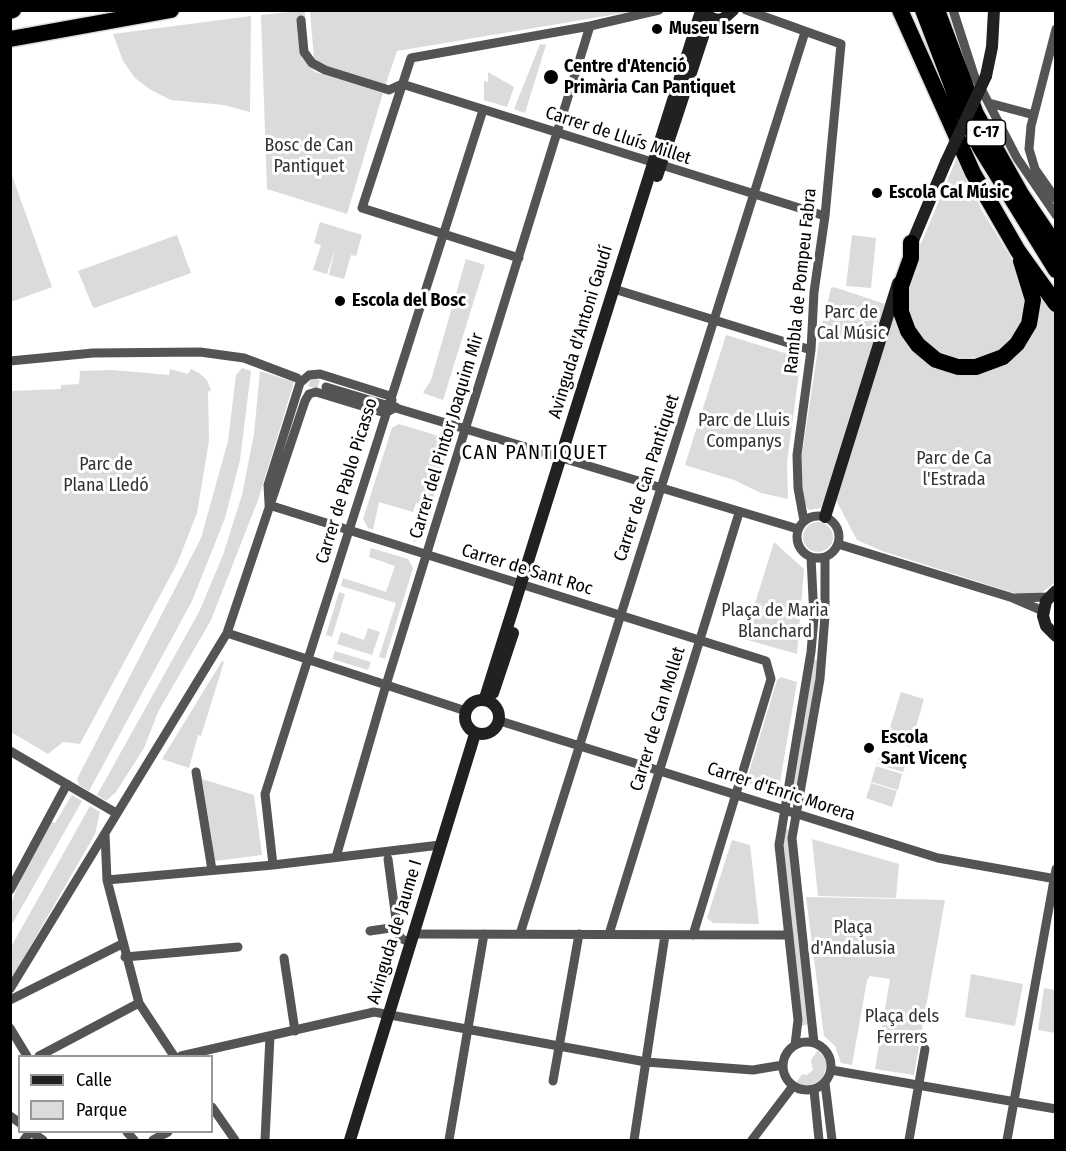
<!DOCTYPE html>
<meta charset="utf-8">
<style>
body{margin:0}
#map{position:relative;width:1066px;height:1151px;overflow:hidden;background:#fff;font-family:"Fira Sans Condensed",sans-serif}
canvas{display:block}
.frame{position:absolute;inset:0;border:12px solid #000;pointer-events:none}
.legend{position:absolute;left:18px;top:1055px;width:195px;height:78px;box-sizing:border-box;background:#fff;border:2px solid #999;margin:0;padding:8px 10px;list-style:none;font-size:18px;color:#000}
.legend li{display:flex;align-items:center;gap:12px;height:30px}
.legend b{width:30px;border:2px solid #999}
</style>
<div id="map">
<canvas width="1066" height="1151"></canvas>
<div class="frame"></div>
<ul class="legend">
<li><b style="height:8px;background:#212121"></b>Calle</li>
<li><b style="height:16px;background:#dbdbdb"></b>Parque</li>
</ul>
</div>
<script>
const ctx = document.querySelector('canvas').getContext('2d');
ctx.lineJoin = 'round';
function fill(path, color) {
  ctx.fillStyle = color;
  ctx.fill(path, 'evenodd');
}
function poly(rows) {
  const path = new Path2D();
  for (const r of rows) {
    if (r.length === 3) {
      path.moveTo(r[0] + r[2], r[1]);
      path.arc(r[0], r[1], r[2], 0, 2 * Math.PI);
      continue;
    }
    path.moveTo(r[0], r[1]);
    for (let i = 2; i < r.length; i += 2) path.lineTo(r[i], r[i + 1]);
  }
  return path;
}
function stroke(path, color, width, dash) {
  ctx.strokeStyle = color;
  ctx.lineWidth = width;
  ctx.lineCap = dash ? 'butt' : 'round';
  ctx.setLineDash(dash || []);
  ctx.stroke(path);
}
function label(font, color, halo, rows, align = 'center') {
  ctx.font = font + ' "Fira Sans Condensed",sans-serif';
  ctx.lineWidth = 6;
  ctx.setLineDash([]);
  ctx.textBaseline = 'middle';
  ctx.strokeStyle = halo;
  ctx.fillStyle = color;
  for (const [text, x, y, turn = 0] of rows) {
    ctx.save();
    ctx.translate(x, y);
    ctx.rotate((+turn || 0) * Math.PI / 180);
    ctx.textAlign = isNaN(turn) ? turn : align;
    if (halo) ctx.strokeText(text, 0, 0);
    ctx.fillText(text, 0, 0);
    ctx.restore();
  }
}
fill(poly([
 [297,11,302,58,315,72,383,93,347,214,267,189,261,15],
 [310,11,635,11,397,51,385,86,320,65,314,59],
 [251,16,250,112,224,105,171,100,151,90,135,78,123,61,113,34],
 [540,44,546,45,525,113,514,109],
 [488,72,514,87,507,107,484,100,484,81,488,82],
 [958,155,981,209,1017,268,1026,304,1021,323,1006,345,987,355,968,358,942,356,908,331,901,292],
 [10,170,52,287,11,302,10,302],
 [320,222,362,235,356,256,351,255,344,279,329,275,335,249,327,274,313,270,321,245,314,243],
 [177,235,191,273,94,308,92,305,78,271],
 [852,235,876,238,871,288,846,286],
 [466,259,485,265,443,400,423,393,431,380],
 [834,287,885,304,823,503,821,508,809,510,803,503,801,461,820,335,831,288],
 [1037,288,1055,316,1055,582,1040,594,1020,595,882,551,857,540,836,500,893,309,938,364,1005,360],
 [726,335,801,358,787,462,788,499,761,493,734,480,685,465],
 [242,368,251,371,240,460,225,518,192,601,89,791,79,785,77,779,201,538,228,441,236,375],
 [170,369,188,374,191,369,199,373,207,380,211,390,208,392,209,441,197,513,177,564,80,744,63,742,48,754,11,732,11,391,61,389,61,385,79,384,80,371,113,370,169,375],
 [260,371,294,382,258,500,211,620,158,712,144,748,116,792,106,801,97,795,199,612,223,555,242,495,254,434],
 [399,424,445,438,449,447,420,539,413,542,425,506,416,503,413,512,379,502,373,530,368,528,363,519,392,428],
 [818,537,15],
 [774,542,804,569,797,654,744,639],
 [371,548,408,559,413,568,385,659,379,657,396,603,341,586,343,578,386,592,395,566,369,557],
 [339,592,345,594,332,637,326,635],
 [368,628,380,632,372,655,337,644,341,632,364,640],
 [335,651,371,662,368,670,332,659],
 [813,659,819,661,797,788,791,787],
 [222,661,224,662,201,736,198,735,189,768,162,759],
 [781,677,797,682,778,794,746,782,777,680],
 [901,692,924,699,910,747,886,740],
 [882,749,908,757,903,772,877,764],
 [876,766,902,774,898,790,871,782],
 [202,779,254,795,262,855,215,861],
 [871,783,897,791,892,807,866,798],
 [72,795,82,801,11,926,11,905,16,890,50,821,55,823],
 [90,806,100,812,95,834,11,980,11,947],
 [783,828,790,830,809,1024,801,1026,782,854],
 [812,839,899,864,896,898,818,896],
 [732,840,750,845,759,924,713,923,707,918],
 [806,897,945,900,914,1075,875,1069,890,979,870,976,867,980,852,1065,841,1063,835,1046,824,1036],
 [971,974,1023,984,1015,1026,965,1017],
 [1044,988,1055,990,1055,1033,1038,1030],
 [818,1050,827,1061,823,1079,807,1087,795,1084,802,1074,807,1075,813,1070,811,1060]
]), '#dbdbdb');
stroke(poly([
 [300,10,301,20],
 [297,378,326,387]
]), '#d9d9d9', 9, [9, 4.5]);
const highway = poly([
 [900,10,973,173,1018,251,1056,304],
 [923,10,957,99,980,147,1056,270],
 [937,10,976,114,1021,194,1056,246],
 [10,11,13,10],
 [10,39,171,10],
 [911,243,911,258,901,286,901,312,908,331,918,345,936,360,958,367,976,367,1003,357,1017,344,1029,324,1033,300,1021,261]
]);
stroke(highway, '#dbdbdb', 19);
stroke(poly([
 [746,10,841,44,825,216,814,292,811,350,797,455,798,488,804,521],
 [953,10,974,75,1017,158,1056,215],
 [301,20,304,52,312,63,325,70,389,90,402,84,825,216],
 [1056,29,1031,126,1029,149,1035,169,1056,199],
 [989,103,1034,115],
 [519,258,362,208,411,58,590,26,659,10],
 [614,289,811,350],
 [10,361,93,353,200,352,244,358,297,378],
 [326,387,798,529],
 [269,503,268,485,300,383,309,375,320,374,390,396,392,400],
 [269,505,766,661,771,679,693,935],
 [818,537,21],
 [838,544,1013,598,1043,611],
 [1015,598,1049,597],
 [227,633,466,711],
 [500,721,938,858,1056,879],
 [10,751,116,813],
 [196,772,212,870],
 [105,834,107,880,139,1003,174,1056],
 [336,857,386,685,590,26],
 [388,859,397,927,400,938,411,943],
 [273,865,265,794,483,110],
 [107,880,273,865,440,845],
 [10,890,67,784],
 [370,931,397,927],
 [414,934,789,935],
 [520,934,805,32],
 [609,934,739,513],
 [125,957,238,947],
 [284,958,295,1031],
 [10,989,227,633,305,401,309,394,316,392,385,413,396,407],
 [10,1000,122,944],
 [10,1028,27,1056],
 [807,1066,24],
 [814,1043,792,838,820,679,825,616,825,558],
 [795,1045,798,1020,779,845,811,652,814,618,811,557],
 [39,1056,139,1003],
 [181,1056,374,1012,646,1062,753,1070,783,1065],
 [831,1070,1056,1109],
 [553,1081,579,934],
 [825,1083,832,1140],
 [814,1090,819,1140],
 [212,1107,235,1140],
 [10,1116,20,1123],
 [31,1132,43,1140],
 [127,1132,134,1140],
 [24,1140,30,1132],
 [153,1140,168,1132],
 [265,1140,270,1036],
 [449,1140,484,934],
 [634,1140,665,935],
 [752,1140,793,1086],
 [909,1140,925,1049],
 [1007,1140,1056,869]
]), '#545454', 9);
stroke(poly([
 [703,14,716,20,723,19,733,10],
 [986,76,992,47,994,10],
 [657,176,709,18],
 [909,250,946,162],
 [825,517,898,283],
 [1056,591,1046,601,1043,616,1046,626,1056,636],
 [493,693,513,633],
 [485,698,701,11],
 [482,717,17],
 [350,1140,475,734]
]), '#212121', 12);
stroke(highway, '#000', 16);
stroke(poly([
 [946,162,986,76]
]), '#212121', 12);
for (const [x, y, r, color] of [
 [657,29,6,"#000"],
 [551,77,8,"#000"],
 [877,193,6,"#000"],
 [340,301,6,"#000"],
 [869,748,6,"#000"]
]) {
  const dot = new Path2D();
  dot.arc(x, y, r, 0, 2 * Math.PI);
  ctx.fillStyle = color;
  ctx.fill(dot);
  stroke(dot, '#fff', 2);
}
for (const [x, y, w] of [
 [986,133,39]
]) {
  const box = new Path2D();
  box.roundRect(x - w / 2, y - 13, w, 26, 4.5);
  ctx.fillStyle = '#fff';
  ctx.fill(box);
  stroke(box, '#000', 1.5);
}
label('bold 16px', '#000', null, [
 ["C-17",986,133]
]);
label('bold 18px', '#000', '#fff', [
 ["Museu Isern",669,29],
 ["Centre d'Atenció",564,67],
 ["Primària Can Pantiquet",564,88],
 ["Escola Cal Músic",889,193],
 ["Escola del Bosc",352,301],
 ["Escola",881,738],
 ["Sant Vicenç",881,759]
], 'left');
label('18px', '#000', '#fff', [
 ["Carrer de Lluís Millet",618,136,18],
 ["Rambla de Pompeu Fabra",801,281,-84],
 ["Avinguda d'Antoni Gaudí",581,332,-73],
 ["Carrer del Pintor Joaquim Mir",447,436,-73],
 ["Carrer de Can Pantiquet",647,478,-72],
 ["Carrer de Pablo Picasso",347,481,-73],
 ["Carrer de Sant Roc",527,570,17],
 ["Carrer de Can Mollet",658,719,-73],
 ["Carrer d'Enric Morera",781,792,18],
 ["Avinguda de Jaume I",395,932,-73]
]);
label('18px', '#323232', '#fff', [
 ["Bosc de Can",309,146],
 ["Pantiquet",309,167],
 ["Parc de",851,313],
 ["Cal Músic",851,334],
 ["Parc de Lluis",744,421],
 ["Companys",744,442],
 ["Parc de Ca",954,459],
 ["l'Estrada",954,480],
 ["Parc de",106,465],
 ["Plana Lledó",106,486],
 ["Plaça de Maria",775,611],
 ["Blanchard",775,632],
 ["Plaça",853,928],
 ["d'Andalusia",853,949],
 ["Plaça dels",902,1017],
 ["Ferrers",902,1038]
]);
ctx.letterSpacing = '1.5px';
label('20px', '#000', '#fff', [
 ["CAN PANTIQUET",535,453]
]);
ctx.letterSpacing = '0px';
</script>
